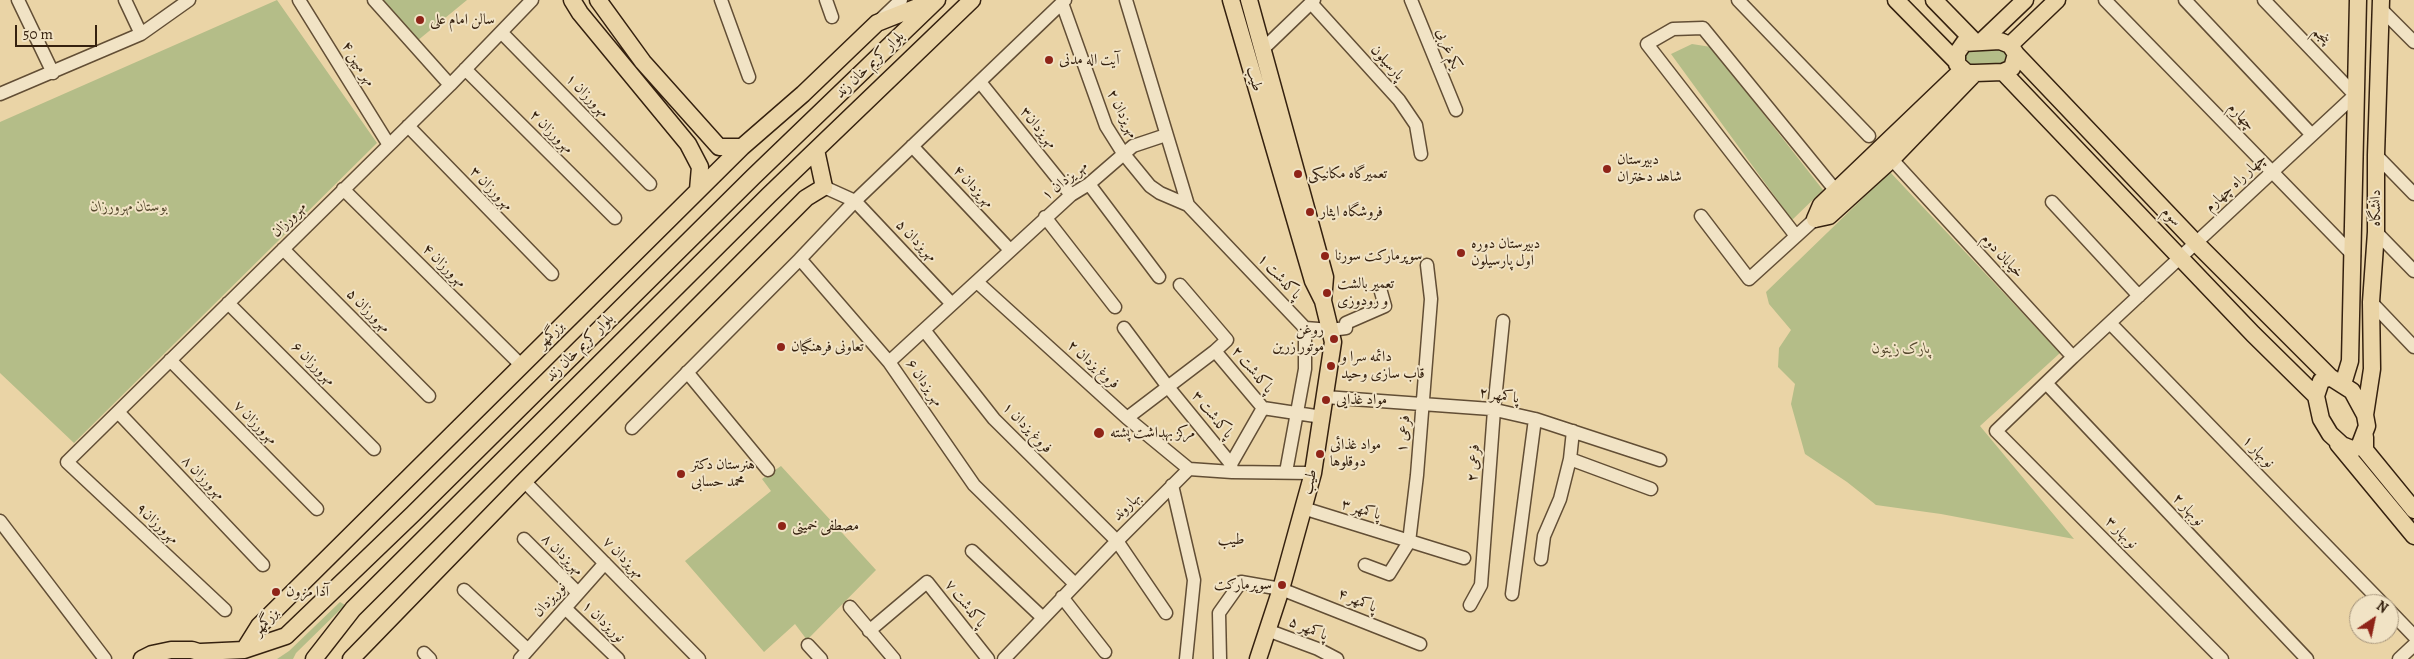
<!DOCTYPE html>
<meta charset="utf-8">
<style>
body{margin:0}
#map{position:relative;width:2414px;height:659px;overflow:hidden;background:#ead4a6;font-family:Alegreya,serif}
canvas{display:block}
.north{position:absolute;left:2349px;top:594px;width:50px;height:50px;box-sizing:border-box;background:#f1e3c5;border:1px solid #a6957c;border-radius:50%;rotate:34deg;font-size:14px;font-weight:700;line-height:20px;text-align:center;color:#35210f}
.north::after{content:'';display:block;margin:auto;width:18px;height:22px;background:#8f2418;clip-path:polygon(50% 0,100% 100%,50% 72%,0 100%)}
.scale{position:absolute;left:15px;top:25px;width:82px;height:22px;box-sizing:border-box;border:2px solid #35210f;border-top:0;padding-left:6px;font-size:15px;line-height:18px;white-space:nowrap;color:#35210f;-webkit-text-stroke:4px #f1e3c5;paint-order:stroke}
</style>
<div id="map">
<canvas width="2414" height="659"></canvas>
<div class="north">N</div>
<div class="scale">50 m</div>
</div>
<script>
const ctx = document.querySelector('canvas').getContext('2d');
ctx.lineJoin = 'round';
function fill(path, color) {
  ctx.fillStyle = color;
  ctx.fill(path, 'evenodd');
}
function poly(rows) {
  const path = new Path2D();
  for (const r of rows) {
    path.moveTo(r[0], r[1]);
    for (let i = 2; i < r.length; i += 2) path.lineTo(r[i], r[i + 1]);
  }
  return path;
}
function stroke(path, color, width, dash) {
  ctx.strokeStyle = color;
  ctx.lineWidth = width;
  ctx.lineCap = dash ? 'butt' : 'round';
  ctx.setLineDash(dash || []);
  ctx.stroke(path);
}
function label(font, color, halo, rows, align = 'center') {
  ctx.font = font + ' Alegreya,Amiri,serif';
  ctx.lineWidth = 4;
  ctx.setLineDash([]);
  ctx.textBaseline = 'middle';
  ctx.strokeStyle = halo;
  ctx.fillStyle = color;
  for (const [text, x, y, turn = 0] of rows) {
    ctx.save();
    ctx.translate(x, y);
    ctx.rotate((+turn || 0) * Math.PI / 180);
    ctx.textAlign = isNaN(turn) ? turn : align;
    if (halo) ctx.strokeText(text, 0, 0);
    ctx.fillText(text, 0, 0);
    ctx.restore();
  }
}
fill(poly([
 [277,0,377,143,74,443,0,373,0,122],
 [378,0,467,0,417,41],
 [1692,44,1711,47,1823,190,1792,220,1671,54],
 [1971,45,2003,46,2008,56,2001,67,1970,66,1964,55],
 [1890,172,2060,353,1980,426,2074,539,1941,514,1876,505,1847,482,1805,454,1791,404,1795,384,1778,367,1779,348,1791,330,1769,304,1766,292],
 [781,466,876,570,807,640,795,624,764,652,685,561,771,491,762,479],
 [340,602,345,605,296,653,293,659,277,659,289,651]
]), '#b4bd88');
const minor = poly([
 [18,0,53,73],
 [125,0,141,34],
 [299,0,389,145],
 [374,0,450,85],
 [721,0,749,77],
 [826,0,832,17],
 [1065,0,855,201,800,259,889,362,974,485,1075,584],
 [1126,0,1188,205],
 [1411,0,1456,110],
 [1738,0,1869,136],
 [2105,0,2354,256],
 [2185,0,2312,135],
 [1062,3,1106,126,1123,153,1150,186,1160,193,1188,205,1305,328,1305,369,1286,472],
 [1311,3,1399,100,1416,125,1421,154],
 [2381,9,2414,42],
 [881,19,901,0],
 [501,32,650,184],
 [1262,50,1314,0],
 [465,69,615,218],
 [980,82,1071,195],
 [0,94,141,34,189,0],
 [408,126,552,274],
 [912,146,1010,250],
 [1887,154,2073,357,1996,431,2222,659],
 [2376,155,2414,194],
 [1089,184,1159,277],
 [824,187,855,201,952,304],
 [343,189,521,365],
 [2052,202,2139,296],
 [1701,216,1749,279,1815,219],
 [1045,217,1115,307],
 [2376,232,2414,271],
 [1796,236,1647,44,1673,29,1703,28,1836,191],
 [283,249,429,396],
 [977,282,1127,418,1189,469],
 [1180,285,1227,340,1215,351,1263,408,1322,417],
 [2371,302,2414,347],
 [228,303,374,449],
 [2110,323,2383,604],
 [1124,328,1168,387,1231,464],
 [1305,328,1331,330,1346,328,1346,323,1385,306,1381,292],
 [924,330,994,419,1117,541,1166,613],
 [2073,357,2355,95,2264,0],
 [170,360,317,509],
 [889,362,1071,195,1089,184,1133,146,1166,135],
 [687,372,768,470],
 [2046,383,2307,659],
 [1325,397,1491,409,1535,419,1660,460],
 [118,412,263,565],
 [1127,418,1215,351],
 [632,428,800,259],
 [1573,431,1570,459,1651,489],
 [1232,470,1231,464,1263,408],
 [524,481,699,659],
 [1172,485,1194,580,1186,659],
 [1303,508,1464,558],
 [0,521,105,659],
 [524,539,578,593],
 [972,551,1043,618],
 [1541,559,1544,536,1560,499,1570,459],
 [1365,565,1389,574,1409,542,1417,475,1431,299,1427,265],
 [464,590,528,650],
 [1512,594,1535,419],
 [1062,597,1105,652],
 [1470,605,1481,585,1494,410,1503,321],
 [850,607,894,659],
 [565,608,618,659],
 [225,610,67,462,450,85,532,0],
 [2389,610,2414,636],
 [1267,630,1318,649,1337,659],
 [869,631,927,582,988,659],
 [808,645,821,659],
 [424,653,430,659],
 [520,659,605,563],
 [1004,659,1117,541,1189,469,1232,472,1313,473],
 [1220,659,1219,613,1241,582,1281,589,1420,644],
 [2399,659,2414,645]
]);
const major = poly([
 [572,0,580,13,688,144,700,167,698,190],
 [598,0,643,62,719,147,742,147],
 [1231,0,1313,281,1323,301,1333,342,1313,473,1281,589,1258,659],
 [1249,0,1325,277,1323,301],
 [1896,0,1957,62],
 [1934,0,1974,41],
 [1982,41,2025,0],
 [2000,41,2010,45,2016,54,2012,68,2003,72,1975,73,1967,73,1957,64,1957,53,1964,43,2000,41],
 [2010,45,2057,0],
 [2016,54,2196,243,2330,377],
 [2003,72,2253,334,2316,396],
 [1815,219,1829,216,1892,159,1975,73],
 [1815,219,1821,205,1962,70],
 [2330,377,2352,391,2365,415,2367,426,2359,447,2352,449,2342,445,2330,434,2321,419,2316,396,2321,381,2330,377],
 [2343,384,2350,361,2358,0],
 [2365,415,2372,369,2371,302,2376,232,2376,155,2381,0],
 [2365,437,2365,450,2414,510],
 [2338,444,2414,536],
 [244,650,259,626,742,147,803,94,877,23,930,2],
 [201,652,244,650,286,636,413,514,753,177,937,0],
 [142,659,152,654,171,650,192,650,211,656],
 [314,659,353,609,769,195,972,0],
 [351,659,524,481,806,198,824,187,816,150]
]);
stroke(minor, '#624e35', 15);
stroke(major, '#35210f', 19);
stroke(minor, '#f1e3c5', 12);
stroke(major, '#ead4a6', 16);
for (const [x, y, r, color] of [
 [420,20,5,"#8f2418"],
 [1049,60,5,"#8f2418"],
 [1607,169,5,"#8f2418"],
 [1298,174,5,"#8f2418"],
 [1310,212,5,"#8f2418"],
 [1461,253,5,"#8f2418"],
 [1325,256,5,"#8f2418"],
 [1327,293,5,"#8f2418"],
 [1334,339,5,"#8f2418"],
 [781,347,5,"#8f2418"],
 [1331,366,5,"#8f2418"],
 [1326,400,5,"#8f2418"],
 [1099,433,6,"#8f2418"],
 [1320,454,5,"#8f2418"],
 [681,474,5,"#8f2418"],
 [782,526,5,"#8f2418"],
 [1282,585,5,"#8f2418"],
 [276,592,5,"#8f2418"]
]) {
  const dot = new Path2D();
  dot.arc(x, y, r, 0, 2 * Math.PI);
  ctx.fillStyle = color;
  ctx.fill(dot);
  stroke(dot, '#f1e3c5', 2);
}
label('15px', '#35210f', '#f1e3c5', [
 ["سالن امام علی",430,20],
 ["آیت اله مدنی",1059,60],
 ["دبیرستان",1617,160],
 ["شاهد دختران",1617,177],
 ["تعمیرگاه مکانیکی",1308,174],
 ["فروشگاه ایثار",1320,212],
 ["دبیرستان دوره",1471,244],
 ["اول پارسیلون",1471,261],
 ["سوپرمارکت سورنا",1335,256],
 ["تعمیر بالشت",1337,284],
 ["و رودوزی",1337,301],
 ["روغن",1324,330,"right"],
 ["موتور زرین",1324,347,"right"],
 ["تعاونی فرهنگیان",791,347],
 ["دائمه سرا و",1341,357],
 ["قاب سازی وحید",1341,374],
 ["مواد غذایی",1336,400],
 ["مرکز بهداشت پشته",1110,433],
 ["مواد غذائی",1330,445],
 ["دوقلوها",1330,462],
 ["هنرستان دکتر",691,465],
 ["محمد حسابی",691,482],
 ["مصطفی خمینی",792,526],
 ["سوپرمارکت",1272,585,"right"],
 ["آدا مزون",286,592]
], 'left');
label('15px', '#35210f', '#f1e3c5', [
 ["پنجم",2321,36,46],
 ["یکم غربی",1448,49,68],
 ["پارسیلون",1387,63,48],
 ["مهر میهن ۴",358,64,58],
 ["بلوار کریم خان زند",870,65,-44],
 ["طیب",1254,79,74],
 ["مهرورزان ۱",587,96,46],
 ["مهریزدان ۲",1122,114,64],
 ["چهارم",2241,117,46],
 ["مهریزدان۳",1038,128,51],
 ["مهرورزان ۲",551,132,45],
 ["مهر یزدان ۱",1065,181,-38],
 ["چهار راه چهارم",2236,183,-43],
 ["مهریزدان ۴",973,187,47],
 ["مهرورزان ۳",491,189,46],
 ["دانشگاه",2376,208,-90],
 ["سوم",2171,217,46],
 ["مهرورزان",289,220,-45],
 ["مهریزدان ۵",916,241,46],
 ["خیابان دوم",2002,256,47],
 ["مهرورزان ۴",444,266,45],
 ["پاکدشت ۱",1279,277,47],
 ["مهرورزان ۵",368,311,45],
 ["بزرگمهر",551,335,-45],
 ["بلوار کریم خان زند",580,348,-45],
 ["مهرورزان ۶",313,364,45],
 ["فروغ یزدان ۲",1093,365,42],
 ["پاکدشت ۲",1252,370,50],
 ["مهر یزدان ۶",924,383,56],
 ["پاکمهر ۲",1499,396,9],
 ["پاکدشت ۳",1212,415,51],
 ["مهرورزان ۷",255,423,45],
 ["فروغ یزدان ۱",1027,428,46],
 ["فرعی ۱",1404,434,-85],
 ["نوبهار ۱",2258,452,46],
 ["فرعی ۲",1474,463,-86],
 ["مهرورزان ۸",203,478,46],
 ["طیب",1310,482,-76],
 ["بهاروند",1127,507,-45],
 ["پاکمهر ۳",1361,510,17],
 ["نوبهار ۲",2188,510,47],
 ["مهرورزان۹",157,524,43],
 ["نوبهار ۳",2121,533,45],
 ["مهریزدان ۸",562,555,45],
 ["مهریزدان ۷",623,558,46],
 ["نوریزدان",550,600,-48],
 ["پاکمهر ۴",1357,601,22],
 ["پاکدشت ۷",965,604,52],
 ["بزرگمهر",266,622,-49],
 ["نوریزدان ۱",603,622,44],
 ["پاکمهر ۵",1308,629,22]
]);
label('italic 15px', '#55482d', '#f1e3c5', [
 ["بوستان مهرورزان",129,207],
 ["پارک زیتون",1901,349]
]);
label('16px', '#35210f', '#f1e3c5', [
 ["طیب",1231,540]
]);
</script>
